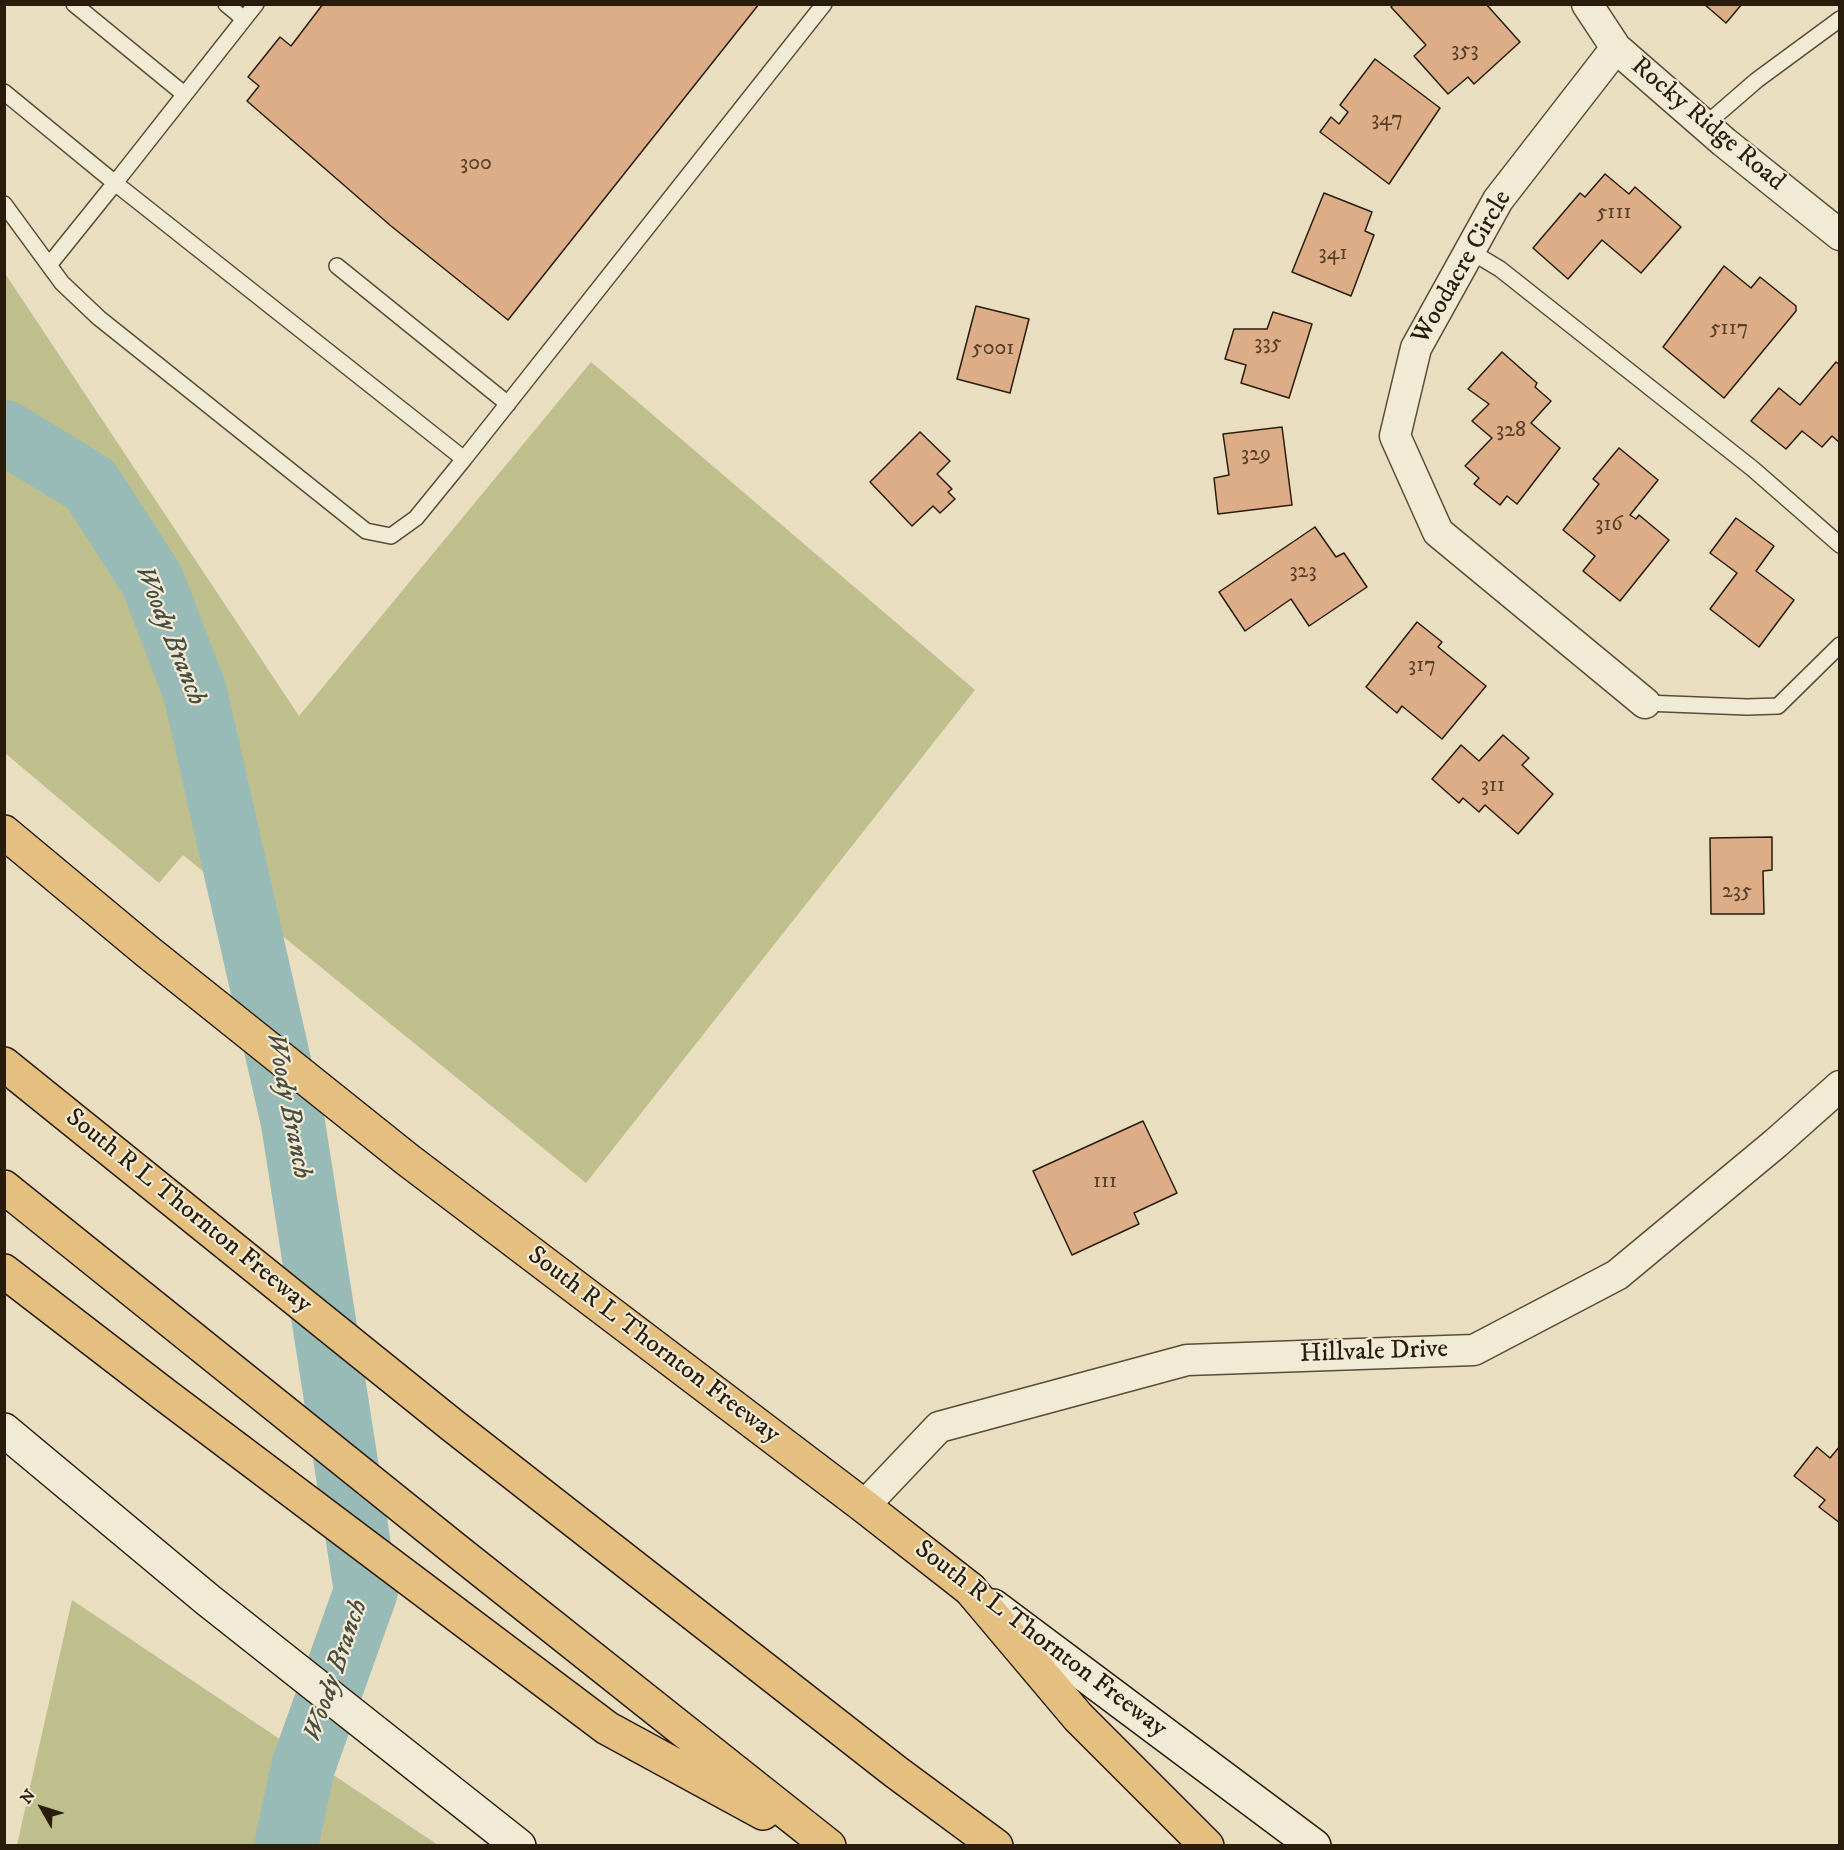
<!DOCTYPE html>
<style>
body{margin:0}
#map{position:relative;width:1844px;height:1850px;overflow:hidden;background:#e9debf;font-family:"IM FELL DW Pica",serif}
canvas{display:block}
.frame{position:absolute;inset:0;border:6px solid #291c0b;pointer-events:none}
.north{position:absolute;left:12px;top:1778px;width:60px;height:60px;-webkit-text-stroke:4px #f1ead5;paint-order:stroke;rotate:309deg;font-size:16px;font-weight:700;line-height:24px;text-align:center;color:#291c0b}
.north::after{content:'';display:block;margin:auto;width:21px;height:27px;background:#291c0b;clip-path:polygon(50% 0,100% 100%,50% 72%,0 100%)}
</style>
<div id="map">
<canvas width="1844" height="1850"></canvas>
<div class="frame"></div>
<div class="north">N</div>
</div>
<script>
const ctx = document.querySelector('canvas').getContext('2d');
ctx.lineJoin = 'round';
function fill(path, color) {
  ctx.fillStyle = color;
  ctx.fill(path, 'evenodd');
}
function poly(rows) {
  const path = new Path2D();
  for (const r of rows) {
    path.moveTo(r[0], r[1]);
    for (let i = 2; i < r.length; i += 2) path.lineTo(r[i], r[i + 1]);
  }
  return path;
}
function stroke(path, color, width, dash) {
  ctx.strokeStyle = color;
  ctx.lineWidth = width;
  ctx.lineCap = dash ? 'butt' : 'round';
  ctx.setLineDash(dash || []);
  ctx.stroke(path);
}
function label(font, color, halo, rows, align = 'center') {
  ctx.font = font + ' "IM FELL DW Pica",serif';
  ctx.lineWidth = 4.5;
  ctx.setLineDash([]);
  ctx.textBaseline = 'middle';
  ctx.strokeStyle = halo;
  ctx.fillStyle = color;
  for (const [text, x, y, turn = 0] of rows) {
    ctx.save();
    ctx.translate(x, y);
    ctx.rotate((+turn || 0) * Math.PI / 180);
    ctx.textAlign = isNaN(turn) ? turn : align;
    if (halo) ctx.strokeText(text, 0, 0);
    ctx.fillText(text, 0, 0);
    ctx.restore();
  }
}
fill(poly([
 [4,272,299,716,591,362,975,690,586,1183,183,855,159,883,5,753],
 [72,1600,438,1845,17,1845]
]), '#bebf8c');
stroke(poly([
 [4,432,90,484,152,580,195,692,293,1123,366,1591,303,1767,286,1846]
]), '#98bbb7', 64);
const building = poly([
 [323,4,759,4,508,320,391,226,247,101,259,86,248,77,280,37,291,46,323,4],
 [1394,4,1486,4,1520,42,1474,84,1468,77,1448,94,1414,56,1426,45,1391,7,1394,4],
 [1704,4,1742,4,1726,23,1704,4],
 [1375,59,1440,108,1389,184,1320,132,1331,117,1339,124,1348,112,1340,105,1375,59],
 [1605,174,1629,194,1635,187,1681,227,1641,273,1602,240,1568,279,1533,248,1580,193,1585,197,1605,174],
 [1324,193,1372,212,1365,231,1374,235,1351,296,1292,272,1324,193],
 [1724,266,1751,288,1760,277,1796,306,1796,311,1724,398,1663,347,1724,266],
 [976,306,1029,319,1010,393,957,379,976,306],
 [1273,312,1312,324,1289,398,1241,383,1246,365,1225,359,1234,329,1267,329,1273,312],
 [1502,352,1537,383,1535,387,1551,401,1531,423,1560,448,1517,504,1507,496,1500,505,1474,484,1479,478,1465,466,1492,438,1472,421,1489,404,1468,389,1502,352],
 [1836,362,1840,365,1840,443,1832,436,1822,447,1802,431,1786,449,1751,421,1779,388,1800,405,1836,362],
 [1282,427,1292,505,1218,514,1214,478,1229,475,1223,434,1282,427],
 [920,432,950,461,937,474,952,489,948,492,955,499,940,513,933,506,912,526,870,482,920,432],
 [1619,448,1658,480,1630,515,1636,519,1639,515,1669,540,1620,601,1583,571,1595,556,1563,530,1599,484,1593,479,1619,448],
 [1736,518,1774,546,1756,571,1794,600,1759,647,1710,609,1737,573,1710,553,1736,518],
 [1315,527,1336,557,1344,553,1367,587,1309,626,1291,599,1245,631,1219,592,1315,527],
 [1417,622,1442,642,1438,647,1486,686,1442,739,1402,706,1397,713,1366,687,1417,622],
 [1503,735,1529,758,1522,765,1553,794,1518,834,1485,805,1479,812,1463,798,1459,803,1432,779,1461,745,1479,761,1503,735],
 [1772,837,1772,870,1763,871,1764,914,1711,914,1710,838,1772,837],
 [1143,1121,1177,1193,1134,1213,1139,1224,1072,1255,1033,1171,1143,1121],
 [1840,1446,1840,1523,1819,1507,1825,1500,1794,1476,1817,1447,1830,1458,1840,1446]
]);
fill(building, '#dcad87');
stroke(building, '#291c0b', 1.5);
const service = poly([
 [74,4,184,94],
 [226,4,244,19],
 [256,4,115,183,464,459,824,4],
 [4,92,115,183,49,265],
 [1705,125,1757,80,1840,19],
 [4,204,62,283,99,318,366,531,391,536,416,518,464,459],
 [1470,251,1500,269,1753,469,1840,545],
 [337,266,508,404],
 [1645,703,1747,707,1778,706,1840,645]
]);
const minor = poly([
 [1587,4,1616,48,1724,142,1840,235],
 [1616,48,1498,200,1416,348,1395,436,1438,532,1645,703],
 [864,1506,939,1427,1187,1360,1474,1350,1617,1275,1776,1143,1840,1086]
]);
const secondary = poly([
 [4,1430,208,1600,519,1846],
 [993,1606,1314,1846]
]);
const primary = poly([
 [4,832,148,952,408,1160,864,1506,970,1589]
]);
const motorway = poly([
 [4,1064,452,1425,896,1772,996,1846],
 [4,1187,456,1550,829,1846],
 [4,1271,165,1395,607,1728,763,1813],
 [970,1589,1078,1717,1207,1846]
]);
stroke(service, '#594c38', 18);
stroke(minor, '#594c38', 33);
stroke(secondary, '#291c0b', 36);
stroke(primary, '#291c0b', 36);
stroke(motorway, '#291c0b', 36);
stroke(service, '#f1ead5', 15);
stroke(minor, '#f1ead5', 30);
stroke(secondary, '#f1ead5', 33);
stroke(primary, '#e4bf80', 33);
stroke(motorway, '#e4bf80', 33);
label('22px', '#56402a', null, [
 ["353",1465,51],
 ["347",1387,120],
 ["300",476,164],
 ["5111",1614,213],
 ["341",1333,254],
 ["5117",1729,329],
 ["335",1268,344],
 ["5001",993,349],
 ["328",1511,431],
 ["329",1256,455],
 ["316",1609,525],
 ["323",1303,572],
 ["317",1422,666],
 ["311",1493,786],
 ["235",1737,892],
 ["111",1105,1182]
]);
label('26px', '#291c0b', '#f1ead5', [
 ["Rocky Ridge Road",1707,125,40],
 ["Woodacre Circle",1463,268,-60],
 ["South R L Thornton Freeway",188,1212,39],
 ["South R L Thornton Freeway",653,1346,37],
 ["Hillvale Drive",1374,1353,-2],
 ["South R L Thornton Freeway",1040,1640,37]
]);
label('italic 27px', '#4a4c3f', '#f1ead5', [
 ["Woody Branch",169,636,68],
 ["Woody Branch",287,1106,79],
 ["Woody Branch",337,1671,-71]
]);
</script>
